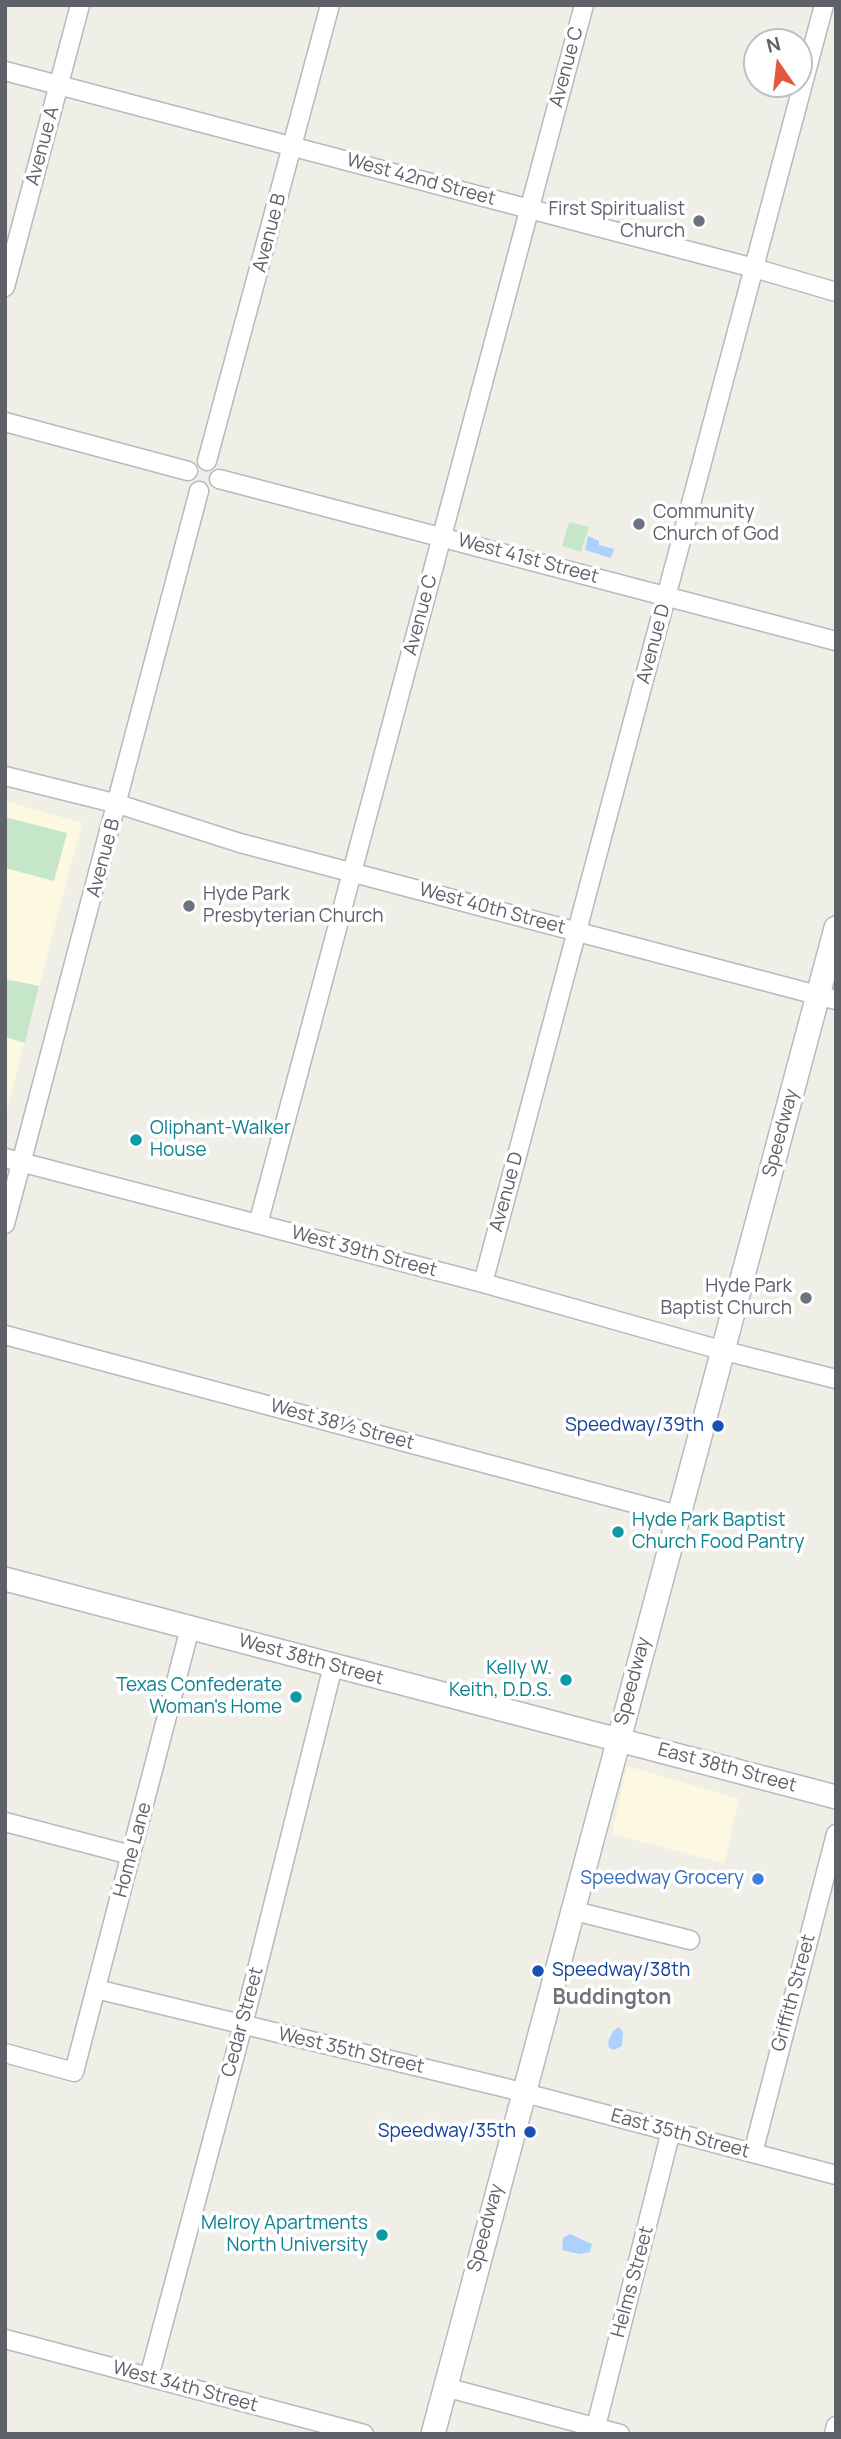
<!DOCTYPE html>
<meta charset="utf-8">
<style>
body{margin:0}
#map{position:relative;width:841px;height:2439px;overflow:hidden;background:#f0efe7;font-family:Manrope,sans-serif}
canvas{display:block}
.frame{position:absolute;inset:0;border:7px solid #5e6167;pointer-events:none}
.north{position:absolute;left:743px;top:28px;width:70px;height:70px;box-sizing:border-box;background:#fff;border:2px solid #bfc0c2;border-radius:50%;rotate:346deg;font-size:19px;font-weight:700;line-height:28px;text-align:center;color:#5e6167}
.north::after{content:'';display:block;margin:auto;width:24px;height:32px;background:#e3573b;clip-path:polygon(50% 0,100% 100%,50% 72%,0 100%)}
</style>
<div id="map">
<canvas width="841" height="2439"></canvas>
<div class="frame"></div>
<div class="north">N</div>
</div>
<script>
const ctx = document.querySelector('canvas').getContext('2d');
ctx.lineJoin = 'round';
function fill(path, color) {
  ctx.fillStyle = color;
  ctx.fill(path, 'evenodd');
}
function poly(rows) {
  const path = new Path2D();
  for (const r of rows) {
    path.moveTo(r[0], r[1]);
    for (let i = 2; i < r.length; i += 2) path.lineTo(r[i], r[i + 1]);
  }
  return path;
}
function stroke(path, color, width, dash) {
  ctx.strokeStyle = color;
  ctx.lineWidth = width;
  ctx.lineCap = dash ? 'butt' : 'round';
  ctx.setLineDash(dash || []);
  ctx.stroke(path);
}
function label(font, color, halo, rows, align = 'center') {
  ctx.font = font + ' Manrope,sans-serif';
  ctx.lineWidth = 7;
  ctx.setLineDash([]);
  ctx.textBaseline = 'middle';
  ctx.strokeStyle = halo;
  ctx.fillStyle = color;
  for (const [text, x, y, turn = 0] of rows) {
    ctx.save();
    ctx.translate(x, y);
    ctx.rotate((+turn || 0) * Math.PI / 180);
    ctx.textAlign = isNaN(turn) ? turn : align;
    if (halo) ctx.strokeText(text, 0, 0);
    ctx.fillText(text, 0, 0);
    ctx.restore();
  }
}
fill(poly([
 [5,801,82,823,5,1117],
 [627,1766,739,1799,724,1863,612,1834]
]), '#fdf9e0');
fill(poly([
 [569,522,589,527,581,552,562,546],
 [5,817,67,833,54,881,5,868],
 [5,979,39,986,25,1043,5,1037]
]), '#c5e6c8');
fill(poly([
 [588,536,599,541,599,545,614,549,611,558,585,550],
 [619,2027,623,2032,622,2046,614,2050,609,2048,608,2042,613,2031],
 [570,2234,592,2244,590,2252,579,2254,562,2250,563,2238]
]), '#acd1fc');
const minor = poly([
 [5,71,754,268,836,292],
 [5,287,80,5],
 [5,422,188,471],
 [207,461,330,5],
 [219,479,836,641],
 [5,776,118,804,240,843,836,1000],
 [5,1158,483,1283,721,1350,836,1379],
 [5,1224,199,491],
 [258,1224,584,5],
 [483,1283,824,5],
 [5,1335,678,1515],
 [5,1822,131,1855],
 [571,1910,690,1940],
 [96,1989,502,2087,836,2175],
 [5,2053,74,2072,190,1628],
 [753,2153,836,1834],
 [5,2339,364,2434],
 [149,2377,243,2025,333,1666],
 [445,2387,620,2434],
 [594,2434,671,2131],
 [834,2434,836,2426]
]);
const tertiary = poly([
 [5,1579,836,1797],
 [433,2434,836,928]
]);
stroke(minor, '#b7b9bd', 21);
stroke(tertiary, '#b7b9bd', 26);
stroke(minor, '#fff', 18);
stroke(tertiary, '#fff', 23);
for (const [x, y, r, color] of [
 [699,221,7,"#6b7280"],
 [639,524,7,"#6b7280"],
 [189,906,7,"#6b7280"],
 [136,1140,7,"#0f9aa8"],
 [806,1298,7,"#6b7280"],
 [718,1426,7,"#1a4fb4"],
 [618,1532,7,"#0f9aa8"],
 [566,1680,7,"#0f9aa8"],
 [296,1697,7,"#0f9aa8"],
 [758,1879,7,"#3f7fe0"],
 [538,1971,7,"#1a4fb4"],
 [530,2132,7,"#1a4fb4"],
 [382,2235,7,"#0f9aa8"]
]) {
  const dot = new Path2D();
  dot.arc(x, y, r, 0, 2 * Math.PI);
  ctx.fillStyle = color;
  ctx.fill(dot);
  stroke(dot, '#fff', 2.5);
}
label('19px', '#5e6167', '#fff', [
 ["Avenue C",567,67,-75],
 ["Avenue A",43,146,-75],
 ["West 42nd Street",421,180,15],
 ["Avenue B",270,233,-75],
 ["West 41st Street",528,559,15],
 ["Avenue C",421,615,-75],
 ["Avenue D",654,644,-75],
 ["Avenue B",104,858,-75],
 ["West 40th Street",492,909,15],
 ["Speedway",781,1133,-75],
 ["Avenue D",507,1192,-75],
 ["West 39th Street",364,1252,15],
 ["West 38½ Street",342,1425,15],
 ["West 38th Street",311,1660,15],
 ["Speedway",633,1681,-75],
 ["East 38th Street",727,1768,15],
 ["Home Lane",133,1850,-75],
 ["Griffith Street",794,1993,-75],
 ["Cedar Street",243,2022,-75],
 ["West 35th Street",351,2051,13],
 ["East 35th Street",680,2134,15],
 ["Speedway",486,2228,-75],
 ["Helms Street",633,2282,-75],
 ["West 34th Street",185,2387,15]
]);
label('19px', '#5b616d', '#fff', [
 ["First Spiritualist",685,210],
 ["Church",685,232],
 ["Community",653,513,"left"],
 ["Church of God",653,535,"left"],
 ["Hyde Park",203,895,"left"],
 ["Presbyterian Church",203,917,"left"],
 ["Hyde Park",792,1287],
 ["Baptist Church",792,1309]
], 'right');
label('19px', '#0d838f', '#fff', [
 ["Oliphant-Walker",150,1129,"left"],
 ["House",150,1151,"left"],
 ["Hyde Park Baptist",632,1521,"left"],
 ["Church Food Pantry",632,1543,"left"],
 ["Kelly W.",552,1669],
 ["Keith, D.D.S.",552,1691],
 ["Texas Confederate",282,1686],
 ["Woman's Home",282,1708],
 ["Melroy Apartments",368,2224],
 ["North University",368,2246]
], 'right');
label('19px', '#164399', '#fff', [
 ["Speedway/39th",704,1426],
 ["Speedway/38th",552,1971,"left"],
 ["Speedway/35th",516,2132]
], 'right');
label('19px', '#366cbe', '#fff', [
 ["Speedway Grocery",744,1879]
], 'right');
label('bold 21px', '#707379', '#fff', [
 ["Buddington",612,1998]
]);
</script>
